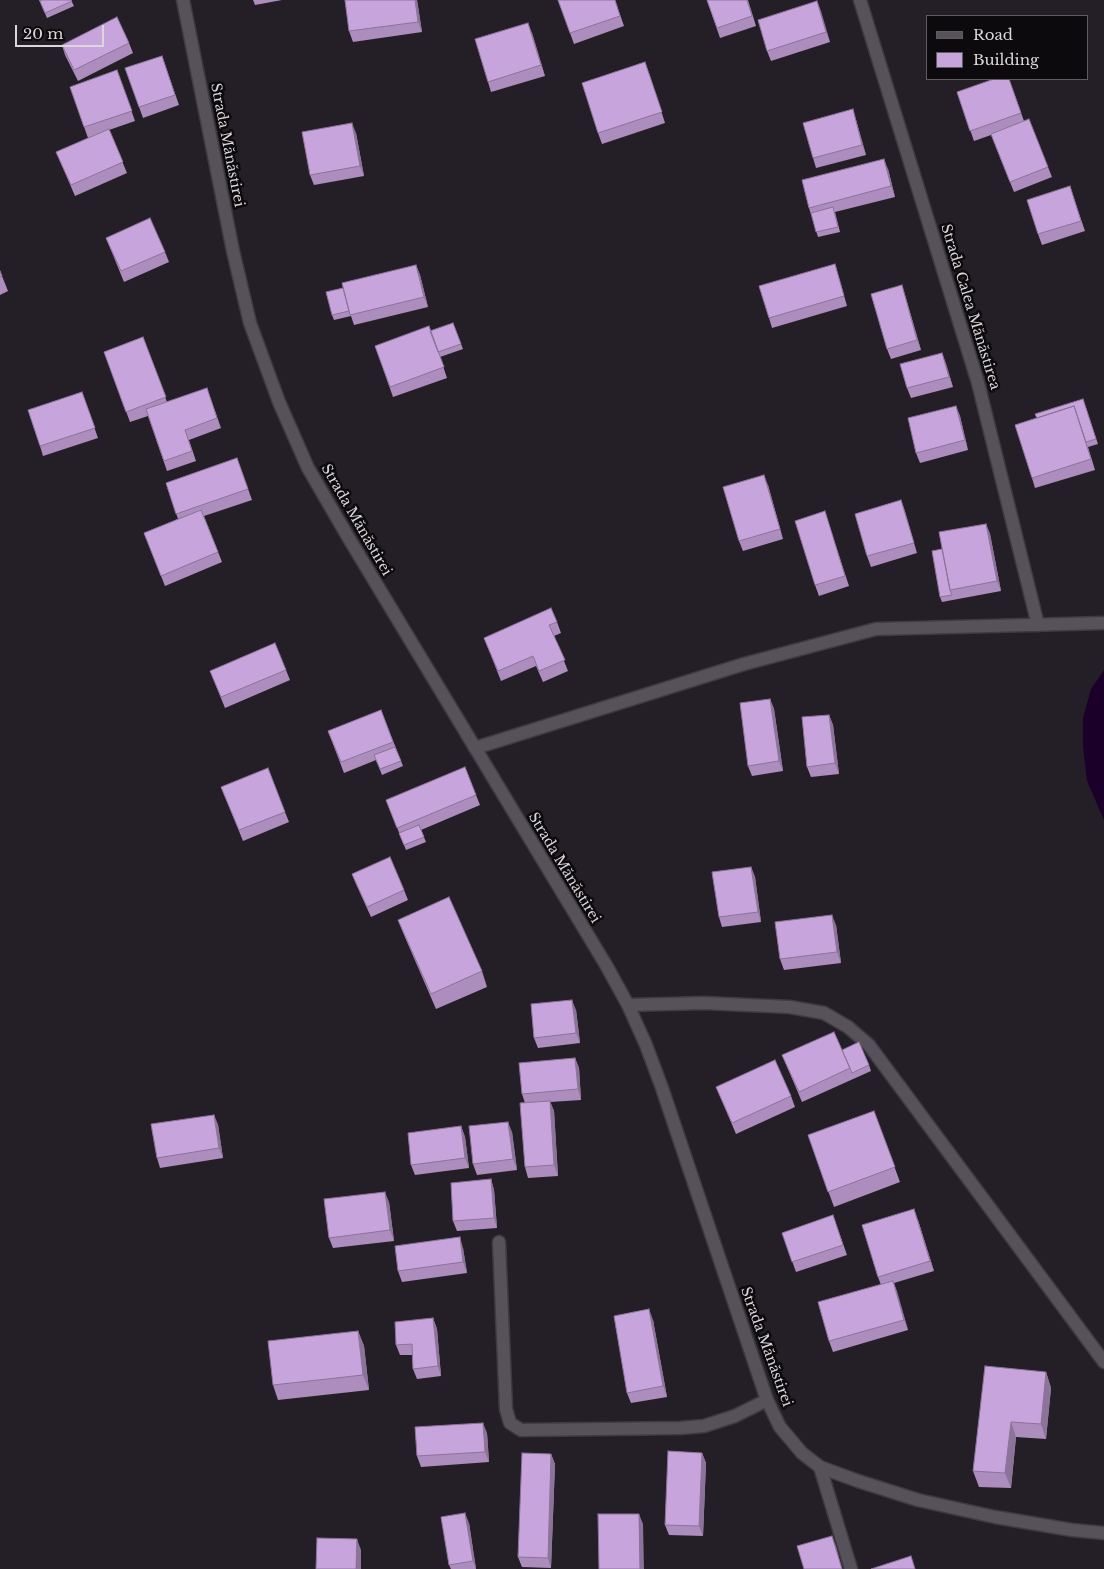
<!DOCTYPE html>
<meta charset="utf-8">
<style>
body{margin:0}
#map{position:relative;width:1104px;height:1569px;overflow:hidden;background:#241f27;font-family:"Libre Baskerville",serif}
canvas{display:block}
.legend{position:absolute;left:926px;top:15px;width:162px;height:65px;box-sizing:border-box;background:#0c0a0d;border:1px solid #5e5c60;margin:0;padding:6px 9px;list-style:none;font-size:15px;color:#dad6dc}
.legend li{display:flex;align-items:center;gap:10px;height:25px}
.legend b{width:25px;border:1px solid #5e5c60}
.scale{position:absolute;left:15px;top:25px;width:89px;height:22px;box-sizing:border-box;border:2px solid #dad6dc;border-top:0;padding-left:6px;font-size:15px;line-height:18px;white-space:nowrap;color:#dad6dc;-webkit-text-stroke:4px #0c0a0d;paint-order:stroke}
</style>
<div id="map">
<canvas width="1104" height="1569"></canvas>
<ul class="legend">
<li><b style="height:6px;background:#57515a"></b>Road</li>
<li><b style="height:14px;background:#c8a4dc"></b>Building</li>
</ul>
<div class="scale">20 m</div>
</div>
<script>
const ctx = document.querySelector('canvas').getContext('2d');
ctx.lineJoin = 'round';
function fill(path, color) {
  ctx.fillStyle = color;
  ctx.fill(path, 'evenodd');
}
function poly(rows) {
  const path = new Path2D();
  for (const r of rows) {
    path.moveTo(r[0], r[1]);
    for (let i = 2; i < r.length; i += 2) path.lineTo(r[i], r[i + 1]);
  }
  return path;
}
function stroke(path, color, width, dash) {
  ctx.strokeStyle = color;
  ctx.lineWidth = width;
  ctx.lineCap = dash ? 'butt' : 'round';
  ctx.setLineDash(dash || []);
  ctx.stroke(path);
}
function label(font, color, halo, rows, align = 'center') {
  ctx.font = font + ' "Libre Baskerville",serif';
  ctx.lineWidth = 5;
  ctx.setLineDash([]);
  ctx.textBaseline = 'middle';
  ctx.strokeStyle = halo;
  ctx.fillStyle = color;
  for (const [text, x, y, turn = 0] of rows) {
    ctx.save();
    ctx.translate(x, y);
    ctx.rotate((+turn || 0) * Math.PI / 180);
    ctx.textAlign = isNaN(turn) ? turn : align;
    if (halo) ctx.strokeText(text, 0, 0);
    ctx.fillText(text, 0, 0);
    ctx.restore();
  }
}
fill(poly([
 [1104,670,1104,820,1087,781,1083,747,1083,718,1091,689]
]), '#1b0029');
const street = poly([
 [860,0,978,383,1038,625],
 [475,748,744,664,876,629,1104,623],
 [628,1005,704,1003,790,1007,824,1013,848,1027,869,1045,1104,1362],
 [499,1242,506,1409,510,1423,521,1430,680,1428,704,1426,735,1416,767,1400],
 [820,1467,851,1569]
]);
const secondary = poly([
 [183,0,233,251,250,323,279,402,308,468,348,537,606,965,628,1005,646,1045,662,1088,767,1400,780,1427,802,1453,820,1467,858,1481,918,1500,995,1517,1072,1530,1104,1533]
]);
stroke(street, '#3e3a41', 15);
stroke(secondary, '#3e3a41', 15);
stroke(street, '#57515a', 12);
stroke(secondary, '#57515a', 12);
fill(poly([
 [39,0,71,0,74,6,47,18],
 [253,0,282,0,255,5],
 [345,0,417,0,422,32,353,42,349,31],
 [558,0,615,0,624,26,574,44],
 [707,0,748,0,756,26,720,38],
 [817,1,830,42,771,61,767,51],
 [532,33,545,76,491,92,488,82],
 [129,43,133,53,78,81,65,55,62,45],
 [162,56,179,105,143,118,125,68],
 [117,70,135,121,109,130,127,173,75,196,56,152,93,136,88,138,70,87],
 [649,73,665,123,602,144,598,133],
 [1009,79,1024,121,1048,167,1052,177,1014,192,991,135,974,141,957,92],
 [856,120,866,155,816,168,813,158],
 [356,133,364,176,314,185,310,175],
 [888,169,895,197,835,212,840,232,818,237,809,208],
 [1073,196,1085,231,1042,245,1038,234],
 [106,238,165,252,169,262,124,282],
 [835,264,847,306,772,328,769,318],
 [416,265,420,275,428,307,354,325,351,316,334,320,332,315,343,288],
 [0,271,8,291,0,295],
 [905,295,921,350,891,359,887,349],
 [453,323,463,349,440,357,447,378,393,397,375,346,430,331],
 [143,337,167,402,207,388,221,428,189,440,196,461,167,471,148,416,130,422,104,352],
 [942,353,953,387,911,398,907,388],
 [82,392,98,438,43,456,40,446],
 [1083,399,1098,444,1088,447,1095,470,1035,488,1032,478,1037,418],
 [956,406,960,416,968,450,920,463,916,453],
 [237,458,252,500,204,516,222,562,165,586,144,533,178,519,166,483],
 [768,485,783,539,743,551,739,541],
 [901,500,917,553,871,567,867,556],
 [828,522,849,586,819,596,815,585],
 [986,524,990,534,1001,591,942,602,940,597,942,549],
 [557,622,561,633,554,636,568,671,543,682,536,666,501,681,484,638],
 [286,670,290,680,225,708,210,671],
 [770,699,774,709,783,771,752,776,748,766],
 [381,710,403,766,382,775,376,760,344,773,328,731],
 [829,715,833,725,839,774,811,777,807,767],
 [221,787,285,812,289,822,243,841],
 [476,795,480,805,421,830,426,842,406,850,386,800],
 [751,867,755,877,761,922,722,927,719,917],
 [352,874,404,890,408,900,371,917,356,884],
 [398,920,482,971,487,987,436,1009,404,935],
 [836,925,841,963,784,970,780,959],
 [576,1010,580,1043,538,1048,534,1038],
 [842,1050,869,1065,871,1071,802,1102,782,1055],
 [575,1058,579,1068,581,1100,550,1102,554,1111,558,1176,528,1178,525,1167,525,1103,522,1094],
 [716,1087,791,1096,795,1107,736,1134],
 [874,1111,900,1182,834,1207,808,1135],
 [214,1115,218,1125,223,1158,160,1168,157,1158],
 [461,1126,465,1137,469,1168,415,1175,411,1165],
 [512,1132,517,1170,477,1175,473,1164],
 [491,1179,494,1190,497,1228,457,1231,453,1221],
 [389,1202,394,1241,333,1248,329,1238],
 [833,1215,847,1255,796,1272,782,1233],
 [918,1220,934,1271,894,1283,908,1330,833,1352,829,1341,881,1285,878,1277],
 [463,1248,467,1273,402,1282,398,1271],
 [433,1318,437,1329,441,1376,417,1379,413,1369,412,1355,400,1355,396,1345],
 [653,1320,667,1397,631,1403,627,1393],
 [358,1331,364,1346,369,1390,278,1400,273,1385],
 [1046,1372,1051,1388,1046,1439,1016,1437,1011,1488,979,1487,973,1471],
 [487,1433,489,1462,421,1467,417,1456],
 [702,1453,706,1463,703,1536,669,1535,665,1525],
 [551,1454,555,1464,551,1568,522,1567,518,1557],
 [469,1523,476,1569,451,1569,449,1565]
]), '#ac8dbd');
fill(poly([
 [415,0,417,0,422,32,418,22],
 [817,1,821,11,830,42,826,32],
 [528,23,532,33,545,76,541,65],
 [853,109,856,120,866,155,862,145],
 [352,123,356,133,364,176,360,166],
 [884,159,888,169,895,197,891,186],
 [416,265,420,275,428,307,424,297],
 [902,285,905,295,921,350,917,340],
 [942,353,946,363,953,387,949,377],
 [956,406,960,416,968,450,965,440],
 [764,475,768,485,783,539,780,529],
 [901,500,905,511,917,553,914,543],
 [986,524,990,534,1001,591,997,581],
 [770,699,774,709,783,771,779,761],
 [829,715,833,725,839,774,835,763],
 [751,867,755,877,761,922,758,912],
 [832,915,836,925,841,963,837,952],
 [572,1000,576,1010,580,1043,576,1033],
 [575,1058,579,1068,581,1100,578,1089],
 [550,1101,554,1111,558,1176,554,1165],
 [214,1115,218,1125,223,1158,219,1148],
 [508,1122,512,1132,517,1170,513,1159],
 [461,1126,465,1137,469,1168,465,1158],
 [491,1179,494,1190,497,1228,494,1218],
 [385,1192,389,1202,394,1241,390,1230],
 [914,1209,918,1220,934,1271,930,1261],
 [460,1237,463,1248,467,1273,463,1262],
 [893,1281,897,1291,908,1330,904,1320],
 [649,1309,653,1320,667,1397,663,1386],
 [433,1318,437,1329,441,1376,438,1366],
 [358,1331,364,1346,369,1390,363,1375],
 [1046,1372,1051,1388,1046,1439,1041,1424],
 [1011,1422,1016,1437,1011,1488,1005,1473],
 [483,1423,487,1433,489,1462,485,1452],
 [702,1453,706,1463,703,1536,699,1526],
 [551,1454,555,1464,551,1568,548,1558],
 [465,1513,469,1523,476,1569,473,1561],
 [639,1514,643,1524,644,1569,640,1569],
 [832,1536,836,1546,842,1569],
 [357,1539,361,1550,361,1569,356,1569]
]), '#8c739a');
const building = poly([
 [42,0,71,0,72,1,45,13,40,1,42,0],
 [345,0,415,0,418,22,349,31,345,0],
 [558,0,615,0,620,16,570,33,558,0],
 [707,0,747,0,752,16,717,28,707,0],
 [817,1,826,32,767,51,758,20,817,1],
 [117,17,129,43,74,70,62,45,117,17],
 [528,23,541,65,488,82,475,39,528,23],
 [162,56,175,95,139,107,125,68,162,56],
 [645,62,662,112,598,133,582,83,645,62],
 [117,70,132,111,84,127,70,87,117,70],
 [994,79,1009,79,1021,113,970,131,957,92,994,79],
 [853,109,862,145,813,158,803,123,853,109],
 [1029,119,1048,167,1010,182,991,134,1029,119],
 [352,123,360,166,310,175,302,132,352,123],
 [109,129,123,162,71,185,56,152,109,129],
 [884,159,891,186,809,208,802,180,884,159],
 [1070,186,1081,221,1038,234,1027,200,1070,186],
 [833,207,838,227,816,232,811,213,833,207],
 [150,218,165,252,121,271,106,238,150,218],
 [835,264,844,296,769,318,759,286,835,264],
 [416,265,424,297,350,315,342,283,416,265],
 [0,271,2,276,0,277,0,271],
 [902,285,917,340,887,349,871,294,902,285],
 [343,288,349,311,332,315,326,292,343,288],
 [453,323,461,344,438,352,430,331,453,323],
 [429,326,444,367,390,387,375,346,429,326],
 [143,337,166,397,126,412,104,352,143,337],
 [942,353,949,377,907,388,900,364,942,353],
 [207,388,217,418,185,430,192,451,164,461,146,409,207,388],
 [82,392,95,428,40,446,28,410,82,392],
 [1083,399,1096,439,1086,442,1074,406,1037,418,1035,414,1083,399],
 [956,406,965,440,916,453,908,418,956,406],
 [1074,406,1091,459,1032,478,1015,425,1074,406],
 [237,458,248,489,176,514,166,483,237,458],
 [764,475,780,529,739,541,723,487,764,475],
 [901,500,914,543,867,556,855,514,901,500],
 [201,510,218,552,161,576,144,533,201,510],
 [825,511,845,576,815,585,795,521,825,511],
 [986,524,997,581,950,590,939,532,986,524],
 [942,549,950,590,952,595,940,597,932,551,942,549],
 [551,608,557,622,549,625,565,660,539,671,533,656,498,671,484,638,551,608],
 [275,643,286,670,221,697,210,671,275,643],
 [770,699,779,761,748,766,740,703,770,699],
 [381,710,393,742,341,762,328,731,381,710],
 [829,715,835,763,807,767,802,717,829,715],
 [395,747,401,761,380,769,374,755,395,747],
 [465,767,476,795,397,828,386,800,465,767],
 [268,768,285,812,239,830,221,787,268,768],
 [419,825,424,837,404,845,399,833,419,825],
 [390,857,404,890,367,907,352,874,390,857],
 [751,867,758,912,719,917,712,872,751,867],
 [449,897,482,971,431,994,398,920,449,897],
 [832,915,837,952,780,959,775,922,832,915],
 [572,1000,576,1033,534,1038,531,1004,572,1000],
 [834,1032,850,1068,799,1092,782,1055,834,1032],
 [859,1042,869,1065,852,1073,842,1050,859,1042],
 [575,1058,578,1089,522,1094,519,1063,575,1058],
 [775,1060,791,1096,732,1123,716,1087,775,1060],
 [550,1101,554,1165,525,1167,520,1103,550,1101],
 [874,1111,895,1167,828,1192,808,1135,874,1111],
 [214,1115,219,1148,157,1158,151,1124,214,1115],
 [508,1122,513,1159,473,1164,469,1126,508,1122],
 [461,1126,465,1158,411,1165,408,1133,461,1126],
 [491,1179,494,1218,453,1221,451,1183,491,1179],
 [385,1192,390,1230,329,1238,324,1199,385,1192],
 [914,1209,930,1261,878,1277,862,1225,914,1209],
 [833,1215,843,1245,792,1262,782,1233,833,1215],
 [460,1237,463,1262,398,1271,395,1246,460,1237],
 [893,1281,904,1320,829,1341,818,1302,893,1281],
 [649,1309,663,1386,627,1393,614,1316,649,1309],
 [433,1318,438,1366,413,1369,412,1344,396,1345,395,1322,433,1318],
 [358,1331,363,1375,273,1385,268,1341,358,1331],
 [985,1366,1046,1372,1041,1424,1011,1422,1005,1473,973,1471,985,1366],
 [483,1423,485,1452,417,1456,415,1427,483,1423],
 [668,1451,702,1453,699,1526,665,1525,668,1451],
 [522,1453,551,1454,548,1558,518,1557,522,1453],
 [465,1513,473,1561,449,1565,441,1517,465,1513],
 [598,1514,639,1514,640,1569,599,1569,598,1514],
 [832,1536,842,1569,804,1569,797,1546,832,1536],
 [317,1538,357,1539,356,1569,316,1569,317,1538],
 [911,1556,915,1569,871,1569,911,1556]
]);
fill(building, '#c8a4dc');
stroke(building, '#8c739a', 1);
label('14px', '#dad6dc', '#0c0a0d', [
 ["Strada Mănăstirei",227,145,79],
 ["Strada Calea Mănăstirea",970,307,73],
 ["Strada Mănăstirei",356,520,60],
 ["Strada Mănăstirei",564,868,59],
 ["Strada Mănăstirei",766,1347,70]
]);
</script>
